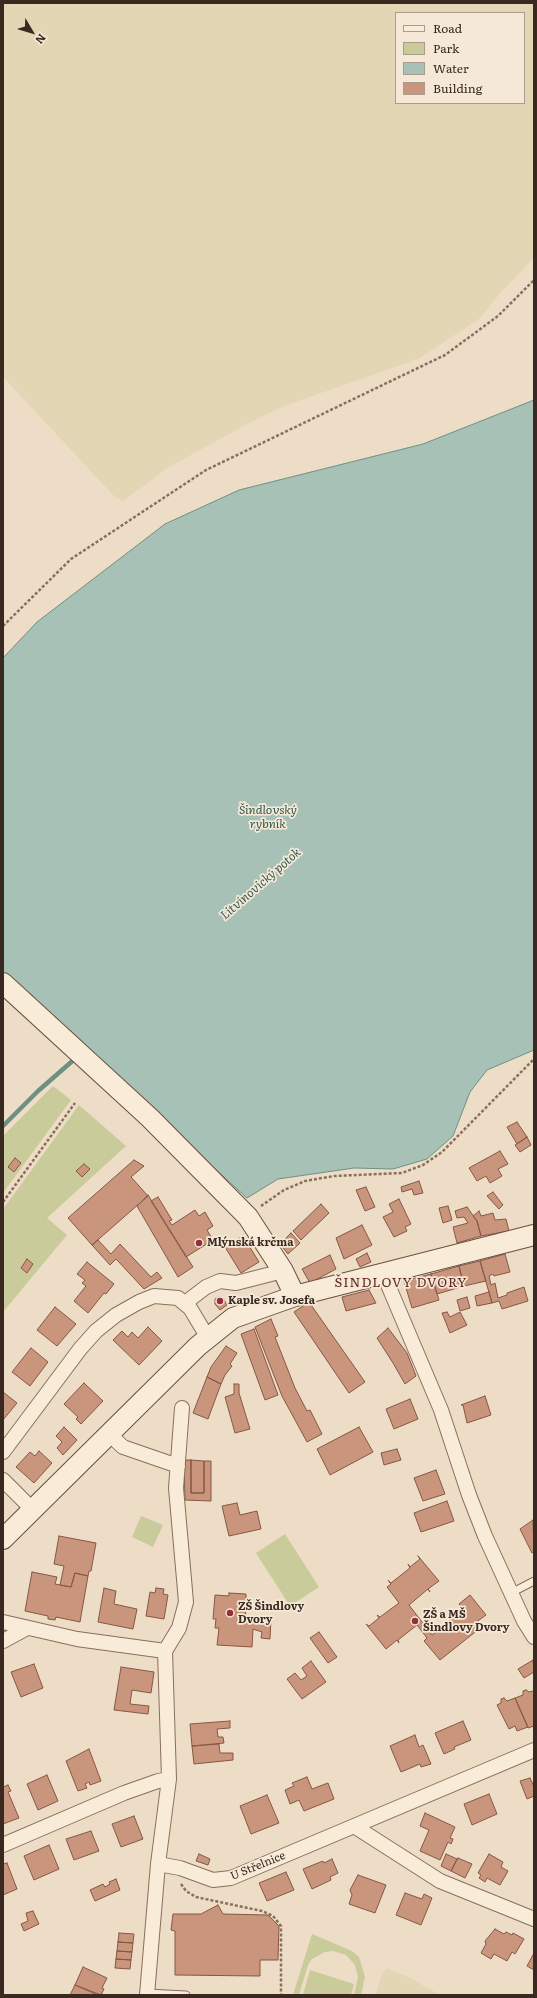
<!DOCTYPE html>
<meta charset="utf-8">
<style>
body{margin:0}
#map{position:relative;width:537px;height:1998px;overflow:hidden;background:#edddc6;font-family:Literata,serif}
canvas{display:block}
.frame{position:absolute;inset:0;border:4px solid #392920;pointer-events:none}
.legend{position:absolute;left:395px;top:12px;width:130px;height:92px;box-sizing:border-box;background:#f5e8d6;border:1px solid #aa9c8d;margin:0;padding:5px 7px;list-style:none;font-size:12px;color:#392920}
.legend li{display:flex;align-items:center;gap:8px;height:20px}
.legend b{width:20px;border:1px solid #aa9c8d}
.north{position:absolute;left:12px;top:12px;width:40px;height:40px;-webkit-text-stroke:3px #f5e8d6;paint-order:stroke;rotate:128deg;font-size:11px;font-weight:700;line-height:16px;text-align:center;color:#392920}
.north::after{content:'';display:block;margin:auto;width:14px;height:18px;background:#392920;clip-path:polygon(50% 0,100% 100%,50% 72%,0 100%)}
</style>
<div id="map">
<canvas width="537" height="1998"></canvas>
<div class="frame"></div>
<ul class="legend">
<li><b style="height:5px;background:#f8ecd9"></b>Road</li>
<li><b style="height:11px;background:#cacb9a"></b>Park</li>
<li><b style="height:11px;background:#a8c1b7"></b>Water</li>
<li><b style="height:11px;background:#ca957d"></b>Building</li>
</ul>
<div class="north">N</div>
</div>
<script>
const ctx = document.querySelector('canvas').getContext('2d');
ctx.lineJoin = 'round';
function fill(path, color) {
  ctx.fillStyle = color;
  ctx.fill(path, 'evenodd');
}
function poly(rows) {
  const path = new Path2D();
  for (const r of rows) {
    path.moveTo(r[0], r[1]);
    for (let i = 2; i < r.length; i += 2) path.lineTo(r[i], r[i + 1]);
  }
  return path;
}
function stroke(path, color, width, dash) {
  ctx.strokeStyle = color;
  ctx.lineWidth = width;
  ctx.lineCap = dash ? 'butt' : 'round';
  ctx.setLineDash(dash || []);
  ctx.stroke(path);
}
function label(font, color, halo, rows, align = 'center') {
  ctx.font = font + ' Literata,serif';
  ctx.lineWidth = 3.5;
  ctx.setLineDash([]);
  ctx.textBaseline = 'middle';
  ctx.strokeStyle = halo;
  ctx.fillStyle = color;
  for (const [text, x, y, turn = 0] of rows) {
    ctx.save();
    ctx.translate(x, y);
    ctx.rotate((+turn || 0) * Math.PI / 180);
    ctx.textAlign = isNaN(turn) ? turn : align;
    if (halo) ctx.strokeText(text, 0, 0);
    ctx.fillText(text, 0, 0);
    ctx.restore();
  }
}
fill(poly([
 [3,3,534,3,534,258,503,290,479,319,418,359,284,406,249,423,169,467,123,501,114,496,3,377],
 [396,13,524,13,524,103,396,103],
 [387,1968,410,1978,440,1995,375,1995,382,1974]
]), '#e2d6b4');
fill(poly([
 [53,1086,71,1100,3,1193,3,1136],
 [79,1105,126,1146,47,1218,67,1235,3,1312,3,1209],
 [141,1516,163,1525,153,1547,132,1537],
 [285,1534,319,1587,290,1606,256,1553],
 [312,1934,352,1951,359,1957,365,1977,361,1995,354,1995,358,1977,355,1965,346,1955,333,1951,325,1952,312,1959,308,1965,299,1995,293,1995],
 [310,1970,354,1984,351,1995,303,1995]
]), '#cacb9a');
const water = poly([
 [534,400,534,1050,487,1070,470,1092,453,1136,427,1159,393,1169,354,1168,278,1179,247,1198,3,976,3,658,37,622,165,524,239,490,423,444,534,400]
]);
fill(water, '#a8c1b7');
stroke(water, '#6e8f84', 1);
stroke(poly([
 [3,1126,38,1091,77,1057]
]), '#6e8f84', 4.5);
const building = poly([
 [517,1122,527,1137,517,1144,507,1127,517,1122],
 [527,1137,531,1145,520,1152,515,1145,527,1137],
 [500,1151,508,1164,498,1169,502,1176,490,1183,486,1176,477,1181,469,1168,500,1151],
 [15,1158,21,1163,14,1172,8,1167,15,1158],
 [134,1160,144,1166,131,1177,148,1196,92,1245,68,1218,134,1160],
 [84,1164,90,1169,82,1177,76,1171,84,1164],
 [419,1181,423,1193,414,1195,412,1189,402,1192,401,1187,419,1181],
 [366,1187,375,1207,365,1211,356,1190,366,1187],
 [493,1192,503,1205,499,1209,487,1196,493,1192],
 [148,1195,193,1267,178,1277,137,1206,148,1195],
 [158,1197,172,1220,169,1221,172,1225,195,1210,199,1216,205,1212,213,1226,207,1230,213,1240,186,1257,151,1201,158,1197],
 [399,1199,411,1224,405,1227,407,1231,394,1237,383,1217,393,1212,389,1204,399,1199],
 [321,1204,329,1213,301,1240,293,1231,321,1204],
 [448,1206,452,1220,443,1223,439,1208,448,1206],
 [467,1207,477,1221,481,1236,457,1243,453,1227,468,1223,464,1217,457,1218,455,1211,467,1207],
 [479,1211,481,1216,493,1213,495,1220,506,1219,509,1231,481,1236,477,1221,473,1216,479,1211],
 [362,1225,372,1245,344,1259,336,1238,362,1225],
 [291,1233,300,1243,288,1254,280,1244,291,1233],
 [243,1236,259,1262,241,1273,225,1247,243,1236],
 [98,1240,111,1254,120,1244,151,1277,157,1272,162,1278,144,1289,116,1259,110,1265,92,1245,98,1240],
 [367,1253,371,1262,360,1267,356,1259,367,1253],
 [505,1254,510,1272,494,1276,493,1274,489,1276,491,1285,495,1283,498,1298,507,1295,507,1293,524,1287,528,1301,502,1309,499,1301,492,1303,480,1261,505,1254],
 [330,1255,336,1269,310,1283,302,1269,330,1255],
 [27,1259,33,1264,27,1273,21,1268,27,1259],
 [480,1261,486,1281,464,1286,459,1266,480,1261],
 [87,1262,114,1284,106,1294,104,1293,88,1313,74,1301,86,1286,82,1283,85,1280,77,1274,87,1262],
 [459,1266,464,1286,437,1294,431,1274,459,1266],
 [431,1274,439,1300,412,1308,404,1281,431,1274],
 [369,1290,376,1303,346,1311,342,1297,369,1290],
 [489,1292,492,1303,477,1306,475,1296,489,1292],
 [219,1297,223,1298,227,1305,220,1310,215,1304,215,1299,219,1297],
 [467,1297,470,1308,460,1311,457,1300,467,1297],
 [309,1302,365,1382,349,1393,294,1312,309,1302],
 [55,1307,76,1324,57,1346,37,1330,55,1307],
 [447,1312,450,1317,460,1312,467,1325,450,1333,442,1313,447,1312],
 [271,1319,278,1336,275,1337,295,1388,307,1411,310,1410,322,1434,307,1442,282,1396,255,1327,271,1319],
 [148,1327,162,1341,139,1365,113,1340,122,1331,128,1337,132,1332,138,1338,148,1327],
 [388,1328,407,1353,416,1376,405,1384,393,1363,377,1338,388,1328],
 [254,1329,278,1395,265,1400,241,1334,254,1329],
 [226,1346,237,1353,230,1364,232,1366,225,1375,221,1384,207,1377,211,1367,226,1346],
 [31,1348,48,1362,30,1386,12,1372,31,1348],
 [207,1377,221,1384,208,1419,193,1413,207,1377],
 [84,1383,103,1401,81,1424,76,1419,78,1417,64,1404,84,1383],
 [234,1384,239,1384,239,1393,250,1429,235,1433,225,1397,234,1394,234,1384],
 [3,1392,17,1403,3,1420,3,1392],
 [485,1396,491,1415,467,1423,463,1405,461,1405,485,1396],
 [410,1399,418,1419,394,1429,386,1409,410,1399],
 [64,1427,77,1440,63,1455,57,1448,62,1442,56,1436,64,1427],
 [359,1427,373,1452,330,1475,317,1449,359,1427],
 [397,1449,401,1460,384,1465,381,1453,397,1449],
 [39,1451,52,1463,34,1483,16,1467,30,1452,35,1456,39,1451],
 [184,1460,191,1460,191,1493,204,1493,204,1461,211,1461,211,1501,185,1500,184,1460],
 [191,1460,204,1461,204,1493,191,1493,191,1460],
 [436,1470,445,1494,423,1501,414,1478,436,1470],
 [447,1501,454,1521,421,1532,414,1513,447,1501],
 [237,1503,240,1515,257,1511,261,1529,229,1536,222,1506,237,1503],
 [533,1520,534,1552,532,1553,520,1529,533,1520],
 [59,1536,96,1543,91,1571,89,1571,88,1576,75,1573,71,1587,60,1585,64,1566,54,1564,59,1536],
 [418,1556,439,1581,428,1589,430,1592,428,1589,409,1605,432,1635,458,1614,460,1617,466,1613,459,1604,470,1595,486,1615,475,1623,479,1629,440,1660,424,1641,427,1638,417,1625,398,1640,399,1643,397,1640,386,1649,366,1624,369,1626,379,1618,377,1615,380,1617,399,1603,387,1587,391,1584,388,1580,391,1583,410,1568,408,1564,410,1567,420,1559,418,1556],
 [32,1572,57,1577,55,1584,71,1587,75,1573,88,1576,80,1622,56,1617,55,1620,48,1619,48,1616,25,1611,32,1572],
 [104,1588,116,1591,114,1604,137,1609,133,1629,98,1622,104,1588],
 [156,1588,164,1589,163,1594,168,1595,164,1619,146,1616,150,1592,155,1593,156,1588],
 [229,1593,246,1594,246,1598,247,1598,245,1620,262,1623,263,1618,271,1618,270,1639,261,1638,262,1632,253,1629,252,1647,217,1645,219,1628,215,1628,216,1619,213,1619,215,1595,229,1596,229,1593],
 [319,1632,337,1657,328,1663,310,1638,319,1632],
 [533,1660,534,1672,524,1678,518,1669,533,1660],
 [311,1661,326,1682,302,1699,287,1679,295,1673,301,1680,307,1676,302,1668,311,1661],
 [34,1664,43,1688,21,1697,11,1672,34,1664],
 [121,1667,154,1672,151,1693,132,1690,130,1704,149,1706,148,1714,114,1710,121,1667],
 [526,1690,529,1692,533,1691,534,1692,534,1726,528,1728,515,1698,523,1695,523,1691,526,1690],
 [504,1698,507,1701,515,1698,528,1727,517,1731,515,1726,509,1729,497,1705,501,1703,501,1699,504,1698],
 [230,1721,230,1728,217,1729,218,1737,223,1737,224,1743,192,1746,190,1724,230,1721],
 [463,1721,471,1740,454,1747,455,1749,444,1754,435,1733,463,1721],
 [415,1735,419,1747,423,1745,431,1764,421,1767,420,1764,401,1772,390,1746,415,1735],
 [219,1744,220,1753,233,1753,233,1760,194,1764,192,1746,219,1744],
 [89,1749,101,1781,90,1785,89,1782,85,1784,87,1788,78,1791,66,1761,89,1749],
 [47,1775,58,1801,38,1810,27,1784,47,1775],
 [307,1777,312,1789,328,1783,334,1799,304,1811,299,1800,290,1804,285,1790,294,1786,292,1783,307,1777],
 [530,1778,534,1787,534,1796,527,1799,520,1781,530,1778],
 [8,1785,11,1791,8,1792,19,1818,3,1824,3,1827,3,1787,8,1785],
 [489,1794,497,1814,472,1825,464,1804,489,1794],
 [267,1795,279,1823,251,1834,240,1806,267,1795],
 [425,1813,455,1827,450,1838,453,1839,451,1844,448,1842,440,1860,420,1851,429,1830,420,1826,425,1813],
 [134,1816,143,1839,121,1847,112,1824,134,1816],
 [91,1831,99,1851,74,1860,66,1839,91,1831],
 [49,1845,59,1869,34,1880,24,1856,49,1845],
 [199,1854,210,1859,208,1865,196,1861,199,1854],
 [446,1854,457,1859,451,1871,441,1866,446,1854],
 [489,1854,503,1862,501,1867,508,1871,500,1885,487,1878,485,1882,479,1878,481,1875,478,1873,489,1854],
 [458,1858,472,1864,465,1878,451,1871,458,1858],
 [332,1859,338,1873,330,1877,331,1880,312,1889,303,1869,323,1861,324,1863,332,1859],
 [7,1863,17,1889,3,1895,3,1864,7,1863],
 [286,1872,294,1890,267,1901,259,1883,286,1872],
 [358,1875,386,1885,375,1913,349,1904,352,1895,350,1890,358,1875],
 [116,1879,120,1890,95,1901,90,1890,103,1884,105,1887,110,1884,109,1882,116,1879],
 [405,1893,422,1899,424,1894,432,1898,421,1925,396,1915,405,1893],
 [218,1905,223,1914,268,1915,279,1926,278,1960,260,1960,260,1976,175,1975,175,1931,171,1930,173,1914,201,1914,218,1905],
 [33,1911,39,1924,24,1931,21,1924,28,1921,26,1913,33,1911],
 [495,1929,504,1934,506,1932,512,1935,513,1933,524,1939,515,1954,512,1952,507,1961,494,1954,491,1959,481,1953,486,1944,485,1941,495,1929],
 [119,1933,134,1934,133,1943,118,1942,119,1933],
 [118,1942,133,1943,132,1952,117,1951,118,1942],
 [117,1951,132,1952,131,1960,116,1959,117,1951],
 [534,1953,534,1970,527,1966,534,1953],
 [116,1959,131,1960,130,1969,115,1968,116,1959],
 [83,1967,107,1978,102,1988,104,1989,101,1995,75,1985,83,1967],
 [75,1985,98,1995,70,1995,75,1985]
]);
fill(building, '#ca957d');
stroke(building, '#865743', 1);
const lane = poly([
 [511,1593,534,1581],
 [147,1993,186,1995]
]);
const street = poly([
 [383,1273,441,1410,469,1495,485,1536,524,1621,534,1637],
 [185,1303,206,1287,220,1281,236,1283,283,1271],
 [109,1434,123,1447,178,1466],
 [3,1452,80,1349,96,1331,116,1315,139,1302,154,1296,178,1298,190,1308,208,1338],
 [3,1480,33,1510],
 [3,1622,77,1639,165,1651],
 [3,1641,27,1628],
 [354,1826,440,1881,534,1919],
 [3,1845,124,1793,158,1781,169,1779],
 [158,1864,180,1868,213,1880,231,1878,534,1750],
 [147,1995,158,1864,169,1779,165,1651,179,1628,186,1602,176,1488,182,1408]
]);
const secondary = poly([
 [3,983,150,1118,248,1217,283,1271,295,1296],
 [3,1539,198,1346,233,1318,295,1296,534,1235]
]);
stroke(lane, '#886f5c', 9);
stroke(street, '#886f5c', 16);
stroke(secondary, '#6a503f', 22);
stroke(poly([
 [3,626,71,559,118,528,206,470,445,355,498,316,534,280],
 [3,1202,75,1103],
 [261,1206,284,1190,305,1181,334,1176,402,1173,423,1165,442,1152,534,1059],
 [181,1884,186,1891,196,1897,262,1911,273,1916,281,1926,281,1995]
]), '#886f5c', 2.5, [3, 2]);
stroke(lane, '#f8ecd9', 7);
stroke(street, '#f8ecd9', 14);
stroke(secondary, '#f8ecd9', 20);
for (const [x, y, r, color] of [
 [199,1243,4,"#952e3a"],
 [220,1301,4,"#952e3a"],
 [230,1613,4,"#952e3a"],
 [415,1621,4,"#952e3a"]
]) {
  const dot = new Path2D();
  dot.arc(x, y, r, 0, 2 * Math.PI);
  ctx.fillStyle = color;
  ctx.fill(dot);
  stroke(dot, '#f5e8d6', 1.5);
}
label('bold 11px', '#392920', '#f5e8d6', [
 ["Mlýnská krčma",207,1243],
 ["Kaple sv. Josefa",228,1301],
 ["ZŠ Šindlovy",238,1607],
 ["Dvory",238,1620],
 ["ZŠ a MŠ",423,1615],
 ["Šindlovy Dvory",423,1628]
], 'left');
label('11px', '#392920', '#f5e8d6', [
 ["U Střelnice",258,1866,-22]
]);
label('italic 12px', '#2f5851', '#f5e8d6', [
 ["Šindlovský",268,810],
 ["rybník",268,824],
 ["Litvínovický potok",261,884,-41]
]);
ctx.letterSpacing = '1px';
label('13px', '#642820', '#f5e8d6', [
 ["ŠINDLOVY DVORY",401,1283]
]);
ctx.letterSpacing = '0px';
</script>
